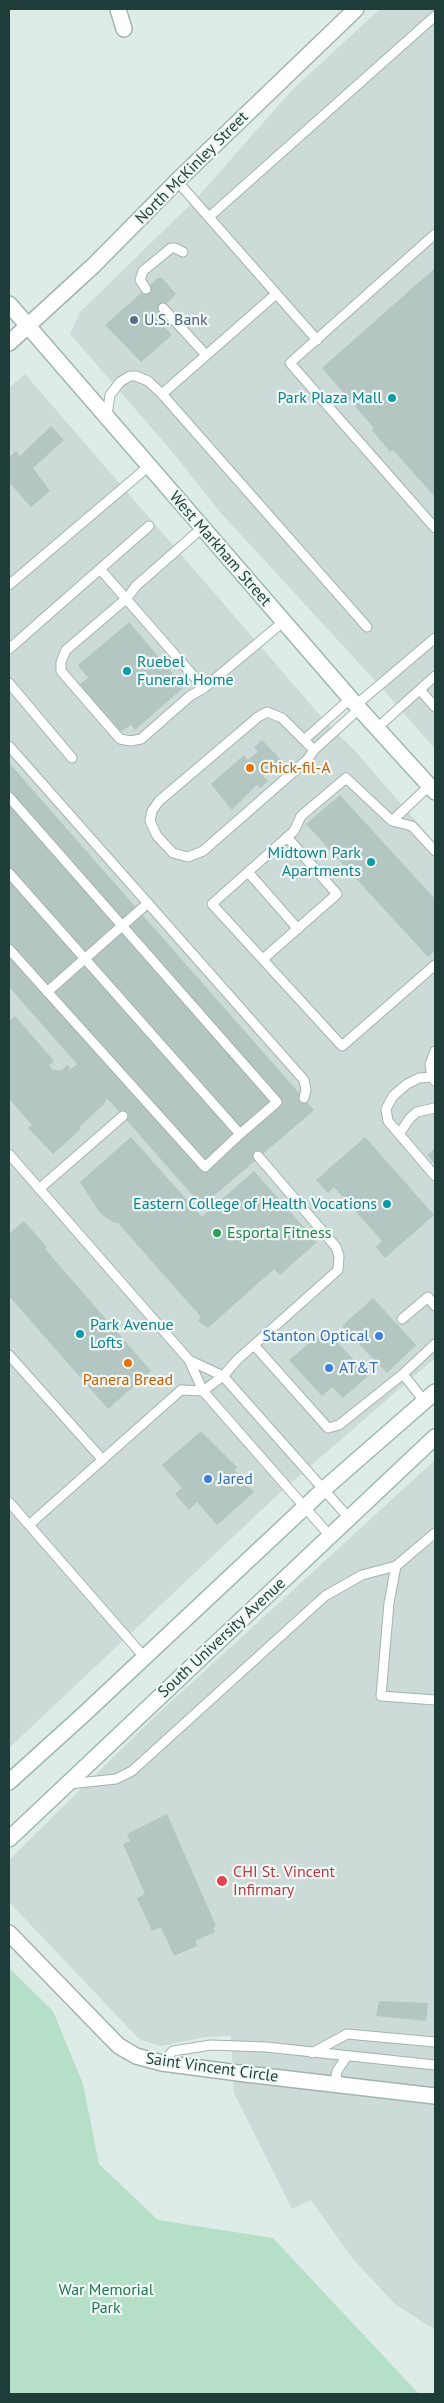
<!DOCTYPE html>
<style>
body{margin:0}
#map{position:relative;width:444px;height:2403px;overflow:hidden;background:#deece8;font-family:"PT Sans",sans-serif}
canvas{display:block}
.frame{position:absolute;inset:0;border:10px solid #1e3d39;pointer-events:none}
</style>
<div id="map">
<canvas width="444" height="2403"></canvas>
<div class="frame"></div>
</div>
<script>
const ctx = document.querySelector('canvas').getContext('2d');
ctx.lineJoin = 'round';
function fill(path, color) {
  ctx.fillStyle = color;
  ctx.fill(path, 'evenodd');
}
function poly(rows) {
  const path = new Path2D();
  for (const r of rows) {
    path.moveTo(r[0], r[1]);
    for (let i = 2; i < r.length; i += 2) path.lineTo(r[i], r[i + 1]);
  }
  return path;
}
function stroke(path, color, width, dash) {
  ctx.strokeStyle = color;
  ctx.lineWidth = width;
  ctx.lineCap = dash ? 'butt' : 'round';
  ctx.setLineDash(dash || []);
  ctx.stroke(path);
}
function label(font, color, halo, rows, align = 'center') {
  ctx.font = font + ' "PT Sans",sans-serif';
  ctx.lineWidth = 4.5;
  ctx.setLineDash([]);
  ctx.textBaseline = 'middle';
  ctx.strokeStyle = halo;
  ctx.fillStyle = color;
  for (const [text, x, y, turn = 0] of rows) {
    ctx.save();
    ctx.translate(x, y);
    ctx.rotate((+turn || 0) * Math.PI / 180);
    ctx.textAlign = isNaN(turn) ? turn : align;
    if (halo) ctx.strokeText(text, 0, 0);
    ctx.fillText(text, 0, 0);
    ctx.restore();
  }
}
fill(poly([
 [380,9,435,9,435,749,380,686,220,512,170,449,70,334,80,312,194,201,293,89],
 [25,374,325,721,356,752,435,843,435,1358,285,1488,9,1748,9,388],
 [435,1460,435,2330,395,2304,352,2258,311,2200,292,2209,234,2093,231,2036,206,2037,160,2046,139,2039,9,1902,9,1860,150,1721]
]), '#ccdbd7');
fill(poly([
 [9,1968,53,2011,83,2084,99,2164,158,2220,273,2238,419,2394,9,2394]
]), '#b5dfc7');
fill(poly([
 [435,268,435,497,393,450,390,452,372,430,374,428,322,368],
 [158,278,162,278,176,294,154,316,172,335,141,362,105,325],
 [51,426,64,440,33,468,50,491,31,507,9,482,9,457,16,451,20,456],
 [129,622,184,687,135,730,131,725,120,732,78,686,88,678,78,665],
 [262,740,280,759,263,776,268,781,260,788,257,785,232,810,211,784,244,755,248,760,258,752,254,747],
 [9,763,314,1110,202,1206,107,1098,103,1105,79,1127,81,1129,53,1154,28,1128,32,1125,9,1099,9,1021,15,1016,54,1061,49,1065,53,1070,62,1070,67,1065,71,1069,77,1064,9,987],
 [340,795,435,899,435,951,428,957,306,824],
 [131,1137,202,1217,254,1171,317,1242,280,1275,274,1269,208,1328,198,1321,201,1317,118,1223,112,1222,100,1213,80,1182],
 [365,1137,434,1215,385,1258,376,1247,382,1241,334,1187,328,1193,316,1180],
 [435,1148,435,1164,427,1155],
 [24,1221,47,1247,45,1249,151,1371,108,1409,9,1296,9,1234],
 [373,1298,416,1345,387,1373,342,1326],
 [326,1329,368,1376,343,1398,332,1387,322,1396,289,1360],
 [201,1431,237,1467,235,1470,254,1492,217,1525,197,1502,189,1510,175,1494,182,1488,162,1465],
 [167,1814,216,1926,213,1928,215,1932,195,1941,197,1946,174,1956,161,1927,152,1931,137,1898,145,1894,123,1844,130,1841,127,1834],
 [379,2001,428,2003,426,2021,376,2016]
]), '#b3c6c1');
const lane = poly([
 [177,181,317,340],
 [209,217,435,16],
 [435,234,290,363,435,528],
 [146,289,140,280,143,271,171,248,175,248,183,252],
 [163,308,206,355],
 [162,394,276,294],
 [107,415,110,395,120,382,130,376,136,376,148,381,162,394,367,627],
 [149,526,100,569,204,688],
 [202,528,136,586,127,598,66,650,61,662,61,671,120,739,131,741,141,739,190,696,204,688,283,622],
 [9,585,149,466],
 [9,649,100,569],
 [9,683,72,758],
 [420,690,435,707],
 [356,705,435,638],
 [377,728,435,676],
 [305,739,350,699],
 [9,746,304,1080,306,1090,304,1098],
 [314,750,282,718,267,712,258,717,159,801,152,811,150,821,157,836,173,853,188,857,203,851,307,760,314,750,359,709],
 [9,797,277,1102,240,1134],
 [392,821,430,785],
 [435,851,412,826,392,821,346,778,301,816,294,831,212,904,342,1046,435,965],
 [248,872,298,929],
 [9,873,240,1134,205,1167,9,949],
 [263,959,337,894,287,837],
 [47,992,148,903],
 [435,1051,430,1064,432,1077,435,1081],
 [432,1077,419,1078,407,1084,393,1096,386,1109,388,1121,435,1176],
 [399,1134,410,1118,417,1112,435,1108],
 [9,1154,189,1360,203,1391,330,1536],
 [39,1189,123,1116],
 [402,1319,428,1297,435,1306],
 [254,1345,328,1428,339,1425,403,1374,424,1401],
 [9,1355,102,1459],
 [189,1360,223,1376,349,1518],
 [403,1374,435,1344],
 [9,1502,145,1658],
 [29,1525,181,1390,203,1391,223,1376,237,1360,338,1270,339,1256,336,1247,258,1156],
 [435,1533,396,1566,389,1603,381,1696,435,1700],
 [69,1784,116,1779,132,1771,325,1596,362,1575,396,1566],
 [312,2053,347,2034,435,2042],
 [162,2063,173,2051,211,2045,266,2047,435,2065],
 [340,2084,336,2077,337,2071,347,2056]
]);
const street = poly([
 [118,9,124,29],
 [9,343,94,265,177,181,356,9],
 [9,1933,108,2035,119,2046,136,2056,162,2063,246,2074,435,2096]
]);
const secondary = poly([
 [9,304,356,705,435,792],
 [9,1782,83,1715,324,1489,435,1392],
 [9,1839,435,1437]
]);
stroke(lane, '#a1b4b0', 11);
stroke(street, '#a1b4b0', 18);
stroke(secondary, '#9cb8b2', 18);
stroke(lane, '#fff', 9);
stroke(street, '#fff', 15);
stroke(secondary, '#fff', 15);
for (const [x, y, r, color] of [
 [134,320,5,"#5c6f8a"],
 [392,398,5,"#0f9aa8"],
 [127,671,5,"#0f9aa8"],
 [250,768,5,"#e8710a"],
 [371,862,5,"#0f9aa8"],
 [387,1204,5,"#0f9aa8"],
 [217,1233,5,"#2e9e5b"],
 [80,1334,5,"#0f9aa8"],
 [379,1336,5,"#3f7fe0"],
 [128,1363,5,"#e8710a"],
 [329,1368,5,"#3f7fe0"],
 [208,1479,5,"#3f7fe0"],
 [222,1881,6,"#e0444e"]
]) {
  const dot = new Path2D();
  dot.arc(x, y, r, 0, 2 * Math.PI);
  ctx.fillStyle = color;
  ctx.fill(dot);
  stroke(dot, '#eff8f5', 2);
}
label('16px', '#1e3d39', '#eff8f5', [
 ["North McKinley Street",192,168,-45],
 ["West Markham Street",220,549,49],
 ["South University Avenue",222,1638,-43],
 ["Saint Vincent Circle",212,2068,8]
]);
label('16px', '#4e5e75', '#eff8f5', [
 ["U.S. Bank",144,320]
], 'left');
label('16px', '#0d838f', '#eff8f5', [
 ["Park Plaza Mall",382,398],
 ["Ruebel",137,662,"left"],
 ["Funeral Home",137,680,"left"],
 ["Midtown Park",361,853],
 ["Apartments",361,871],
 ["Eastern College of Health Vocations",377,1204],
 ["Park Avenue",90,1325,"left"],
 ["Lofts",90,1343,"left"]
], 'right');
label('16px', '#c56008', '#eff8f5', [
 ["Chick-fil-A",260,768],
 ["Panera Bread",128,1380,"center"]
], 'left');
label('16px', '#27864d', '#eff8f5', [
 ["Esporta Fitness",227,1233]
], 'left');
label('16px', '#366cbe', '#eff8f5', [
 ["Stanton Optical",369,1336,"right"],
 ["AT&T",339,1368],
 ["Jared",218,1479]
], 'left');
label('16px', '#be3a42', '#eff8f5', [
 ["CHI St. Vincent",233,1872],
 ["Infirmary",233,1890]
], 'left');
label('16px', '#257751', '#eff8f5', [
 ["War Memorial",106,2290],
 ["Park",106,2308]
]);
</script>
